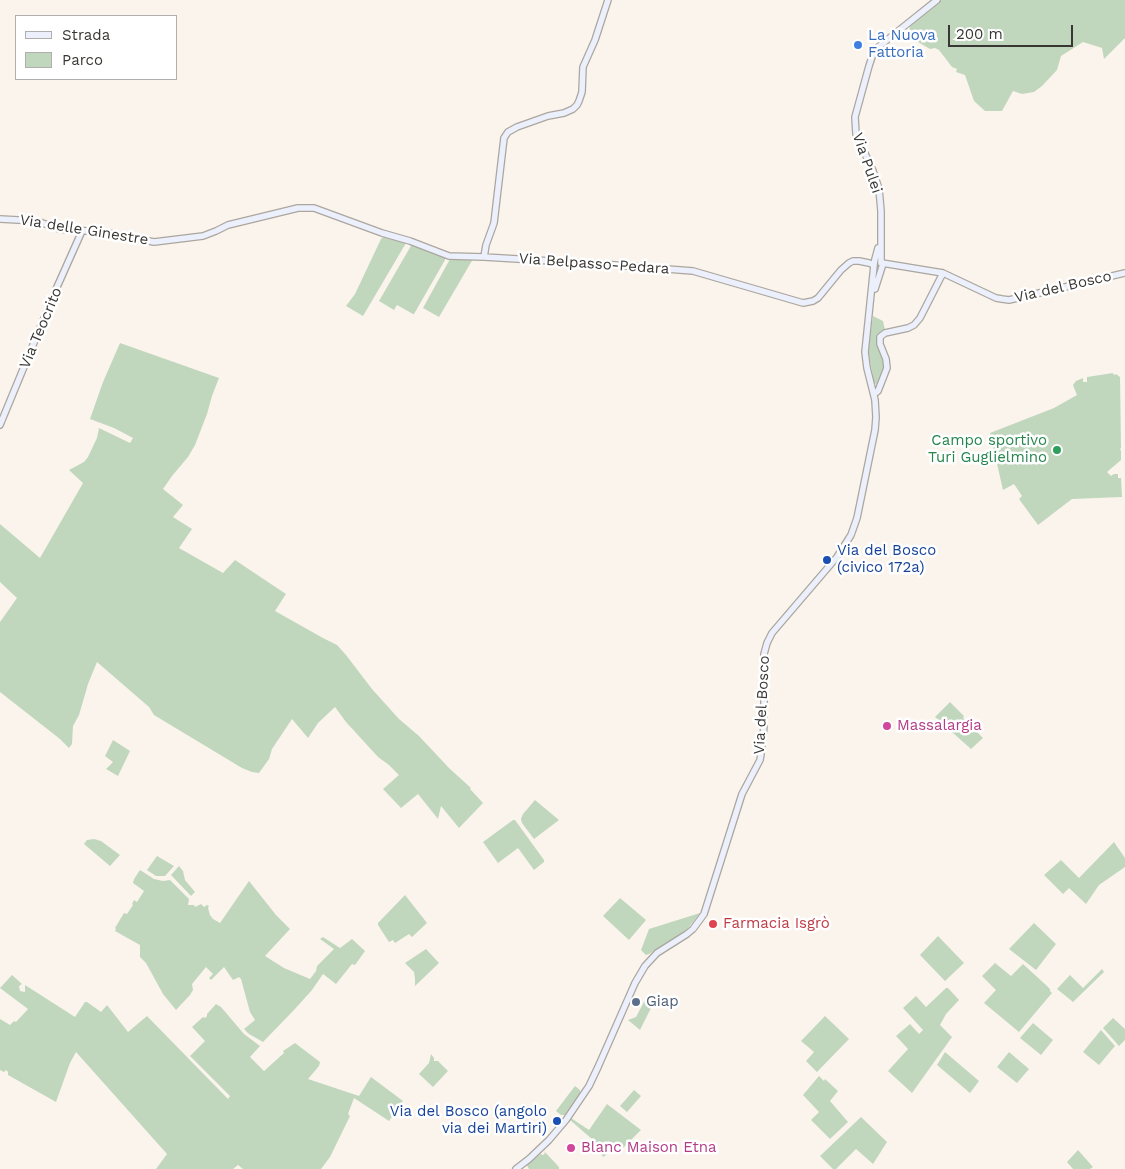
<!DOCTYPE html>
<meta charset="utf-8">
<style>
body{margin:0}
#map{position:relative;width:1125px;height:1169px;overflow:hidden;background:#faf4ec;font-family:"Work Sans",sans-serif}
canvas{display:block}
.legend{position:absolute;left:15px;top:15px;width:162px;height:65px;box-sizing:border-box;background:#fff;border:1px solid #b0afae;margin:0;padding:6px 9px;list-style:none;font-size:15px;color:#393734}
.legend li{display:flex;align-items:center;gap:10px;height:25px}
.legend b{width:25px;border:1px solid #b0afae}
.scale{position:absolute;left:948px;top:25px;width:125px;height:22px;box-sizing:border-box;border:2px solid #393734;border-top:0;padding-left:6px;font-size:15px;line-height:18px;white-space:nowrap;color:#393734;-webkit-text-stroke:4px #fff;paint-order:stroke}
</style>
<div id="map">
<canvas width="1125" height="1169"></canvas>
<ul class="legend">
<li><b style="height:6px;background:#eceffc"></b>Strada</li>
<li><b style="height:14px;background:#c1d7bd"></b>Parco</li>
</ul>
<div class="scale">200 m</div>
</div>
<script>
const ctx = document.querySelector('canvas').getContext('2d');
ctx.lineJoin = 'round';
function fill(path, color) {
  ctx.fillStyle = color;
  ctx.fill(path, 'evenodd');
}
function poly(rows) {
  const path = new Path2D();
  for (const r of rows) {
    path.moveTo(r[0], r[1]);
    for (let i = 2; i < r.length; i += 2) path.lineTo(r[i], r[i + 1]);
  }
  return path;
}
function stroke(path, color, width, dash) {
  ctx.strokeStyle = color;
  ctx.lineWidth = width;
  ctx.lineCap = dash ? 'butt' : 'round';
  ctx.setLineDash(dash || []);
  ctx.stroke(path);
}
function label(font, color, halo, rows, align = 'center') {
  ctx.font = font + ' "Work Sans",sans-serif';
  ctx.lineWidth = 5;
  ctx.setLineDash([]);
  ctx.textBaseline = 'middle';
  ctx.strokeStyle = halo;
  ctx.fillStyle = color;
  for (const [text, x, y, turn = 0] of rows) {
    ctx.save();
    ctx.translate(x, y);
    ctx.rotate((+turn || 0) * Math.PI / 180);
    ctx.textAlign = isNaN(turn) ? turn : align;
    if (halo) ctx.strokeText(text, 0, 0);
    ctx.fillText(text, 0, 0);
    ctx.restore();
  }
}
fill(poly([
 [942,0,1125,0,1125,38,1104,59,1102,48,1083,42,1061,56,1057,70,1042,86,1034,92,1022,94,1013,91,1002,111,985,111,974,101,965,75,956,72,957,69,952,67,939,50,935,48,930,49,908,36,910,26],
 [385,235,405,241,406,243,363,316,346,306,355,294,381,239],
 [412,244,445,257,445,260,414,314,413,314,397,305,394,310,379,301],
 [452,258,473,259,439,317,423,308,450,259],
 [873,316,883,321,885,330,878,335,877,341,884,366,877,384,874,383,869,355,869,346],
 [120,343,219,378,212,396,207,414,195,445,188,457,172,476,163,489,183,505,173,517,192,529,179,548,223,573,235,560,286,594,275,611,323,638,337,645,346,655,372,689,399,719,419,736,449,768,471,788,470,789,483,803,459,828,441,806,438,819,418,794,401,808,383,789,399,775,389,765,378,757,346,722,335,707,318,723,308,738,292,719,272,749,269,759,259,773,252,772,242,768,154,715,149,707,97,662,88,684,79,715,73,726,72,744,69,748,60,739,0,692,0,622,17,598,0,582,0,524,40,558,83,483,69,470,84,462,88,457,97,438,99,428,130,443,133,438,114,428,90,419,103,382],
 [1113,373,1113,374,1115,375,1116,374,1120,377,1121,448,1120,449,1121,451,1121,460,1107,472,1111,476,1114,474,1118,474,1118,478,1121,478,1122,497,1072,499,1038,525,1019,499,1022,496,1014,484,1003,490,990,433,1054,408,1077,395,1074,388,1073,385,1076,381,1083,378,1083,382,1087,382,1087,377],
 [950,702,964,716,963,718,983,738,971,749,935,717],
 [113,740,130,751,118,776,106,769,113,762,105,756],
 [535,800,559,820,534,839,522,823,521,819,523,814],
 [513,820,515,820,544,860,544,862,534,870,518,848,498,863,483,842],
 [94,839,101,841,120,855,110,866,84,844,87,840],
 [1114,842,1125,858,1125,867,1099,885,1086,904,1069,888,1063,894,1044,875,1061,860,1079,878],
 [157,856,174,866,165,876,156,876,147,870],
 [179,866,183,871,185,880,195,892,191,896,171,875],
 [140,870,154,879,163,881,170,880,189,899,188,905,194,905,195,907,201,904,204,907,207,905,209,906,208,908,210,915,213,919,220,923,249,881,276,915,290,929,265,956,284,968,310,979,316,971,317,966,334,949,320,939,323,937,340,948,352,939,365,951,355,965,352,964,336,984,323,974,312,990,294,1010,263,1042,249,1034,244,1029,255,1020,250,1012,241,979,239,977,233,980,224,967,211,980,209,978,213,974,206,967,192,984,193,990,190,995,176,1010,163,994,146,963,140,957,140,945,115,931,116,929,115,928,124,913,127,914,133,905,132,904,134,900,137,902,144,891,133,883,134,879],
 [405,895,427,923,412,937,409,934,395,943,393,940,389,942,378,925,378,923],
 [620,898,646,920,629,940,603,916],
 [700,913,688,928,680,935,649,954,646,955,641,950,649,929],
 [1034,923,1056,944,1036,970,1009,949],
 [938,936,964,963,945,981,920,955],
 [426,949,439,963,415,986,415,979,414,972,405,963],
 [995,963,1011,976,1023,964,1047,986,1050,989,1050,991,1052,993,1019,1032,984,1003,996,990,982,976],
 [1102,969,1104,972,1073,1002,1057,989,1070,975,1083,988],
 [12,975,22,984,19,986,20,991,25,992,25,985,75,1017,85,1002,87,1002,101,1012,107,1005,128,1032,147,1016,228,1099,230,1096,190,1056,205,1041,192,1027,203,1017,205,1018,207,1016,207,1014,216,1004,221,1007,244,1034,260,1046,250,1057,264,1071,284,1053,283,1051,295,1043,320,1062,319,1066,308,1079,359,1096,371,1077,403,1101,389,1121,354,1098,348,1114,350,1116,330,1157,321,1169,243,1169,238,1165,233,1169,156,1169,167,1154,76,1052,70,1063,56,1102,8,1075,8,1072,6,1070,4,1072,0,1070,0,1019,10,1025,14,1021,16,1022,28,1009,0,988],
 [946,988,948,988,959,1000,946,1014,940,1025,952,1037,912,1093,888,1071,908,1049,896,1036,910,1024,919,1034,923,1030,903,1008,916,996,926,1007],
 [646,996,654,1002,640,1030,628,1020,636,1017,645,1000,646,999],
 [825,1016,849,1039,817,1072,806,1061,814,1052,801,1041],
 [1113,1018,1125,1029,1125,1040,1119,1046,1103,1028],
 [1033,1023,1053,1040,1041,1055,1020,1038],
 [1101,1030,1115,1046,1099,1065,1083,1052],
 [945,1052,979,1081,970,1093,937,1065],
 [1009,1052,1029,1069,1017,1083,997,1067],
 [431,1054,434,1058,434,1061,438,1061,448,1071,433,1087,419,1074,429,1063],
 [819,1076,824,1081,825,1079,838,1091,830,1101,848,1122,830,1139,811,1120,819,1112,803,1095],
 [575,1086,580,1090,580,1094,565,1115,561,1115,556,1111],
 [634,1090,641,1096,627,1112,620,1106],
 [607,1104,641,1130,622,1149,620,1146,603,1157,593,1140,570,1120,571,1118,589,1130],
 [861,1117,887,1142,873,1164,856,1149,836,1169,833,1169,820,1156],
 [1078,1150,1093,1167,1090,1169,1073,1169,1067,1162],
 [544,1151,559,1167,559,1169,529,1169,526,1164,541,1154,543,1155,545,1153]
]), '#c1d7bd');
const secondary = poly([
 [0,219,37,221,59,229,102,232,154,242,203,236,216,231,228,225,298,208,314,208,382,233,410,241,449,256,484,257,602,264,693,271,803,303,813,301,818,298,841,270,849,263,853,261,859,261,869,263,874,265],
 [484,257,486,245,494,223,504,138,508,132,517,127,548,116,564,113,573,109,577,105,579,101,582,92,583,67,595,40,608,0],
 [881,263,881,211,879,189,873,171,856,134,855,117,869,66,873,54,877,48,937,0],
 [882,263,943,273,996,298,1002,299,1009,300,1048,291,1125,273],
 [874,264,875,259,878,248],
 [875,289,882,267],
 [874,394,878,391,887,368,886,359,880,344,880,337,885,333,908,328,914,325,920,318,943,273],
 [0,425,57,287,82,231],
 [516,1169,529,1159,549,1140,566,1120,589,1086,598,1067,635,983,645,966,657,953,687,934,693,929,704,914,742,794,760,760,761,754,764,726,764,654,767,643,772,633,837,557,851,535,857,518,875,430,876,417,875,400,867,368,865,352,874,265]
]);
stroke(secondary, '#aba69e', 8);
stroke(secondary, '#eceffc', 5.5);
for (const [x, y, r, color] of [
 [858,45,5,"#3f7fe0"],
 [1057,450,5,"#2e9e5b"],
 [827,560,5,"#1a4fb4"],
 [887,726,5,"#d1479c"],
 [713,924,5,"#e0444e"],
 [636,1002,5,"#5c6f8a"],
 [557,1121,5,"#1a4fb4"],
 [571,1148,5,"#d1479c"]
]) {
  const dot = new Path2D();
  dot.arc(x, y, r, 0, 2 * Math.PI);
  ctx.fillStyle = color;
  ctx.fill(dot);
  stroke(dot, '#fff', 2);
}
label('15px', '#366cbe', '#fff', [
 ["La Nuova",868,36],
 ["Fattoria",868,53]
], 'left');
label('15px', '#393734', '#fff', [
 ["Via Pulei",867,163,71],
 ["Via delle Ginestre",84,230,9],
 ["Via Belpasso-Pedara",594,264,4],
 ["Via del Bosco",1063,287,-13],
 ["Via Teocrito",41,328,-67],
 ["Via del Bosco",762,705,-87]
]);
label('15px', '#27864d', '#fff', [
 ["Campo sportivo",1047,441],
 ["Turi Guglielmino",1047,458]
], 'right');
label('15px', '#164399', '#fff', [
 ["Via del Bosco",837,551],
 ["(civico 172a)",837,568],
 ["Via del Bosco (angolo",547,1112,"right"],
 ["via dei Martiri)",547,1129,"right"]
], 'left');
label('15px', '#b23c85', '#fff', [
 ["Massalargia",897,726],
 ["Blanc Maison Etna",581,1148]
], 'left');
label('15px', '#be3a42', '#fff', [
 ["Farmacia Isgrò",723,924]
], 'left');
label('15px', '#4e5e75', '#fff', [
 ["Giap",646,1002]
], 'left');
</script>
